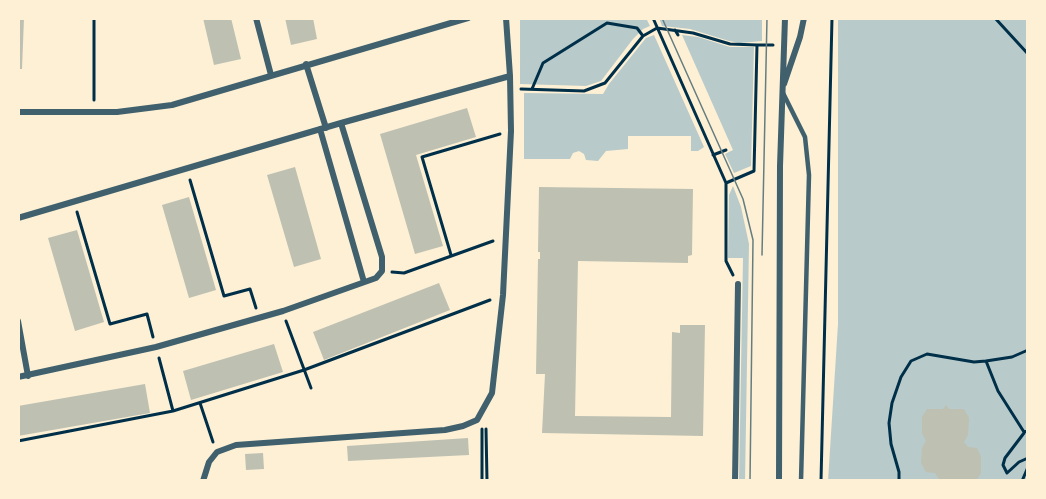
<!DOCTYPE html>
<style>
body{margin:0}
#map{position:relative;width:1046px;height:499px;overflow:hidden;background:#fdf0d5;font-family:Rubik,sans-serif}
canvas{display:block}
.frame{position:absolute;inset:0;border:20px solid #fdf0d5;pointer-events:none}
</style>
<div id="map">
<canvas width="1046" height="499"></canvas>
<div class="frame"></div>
</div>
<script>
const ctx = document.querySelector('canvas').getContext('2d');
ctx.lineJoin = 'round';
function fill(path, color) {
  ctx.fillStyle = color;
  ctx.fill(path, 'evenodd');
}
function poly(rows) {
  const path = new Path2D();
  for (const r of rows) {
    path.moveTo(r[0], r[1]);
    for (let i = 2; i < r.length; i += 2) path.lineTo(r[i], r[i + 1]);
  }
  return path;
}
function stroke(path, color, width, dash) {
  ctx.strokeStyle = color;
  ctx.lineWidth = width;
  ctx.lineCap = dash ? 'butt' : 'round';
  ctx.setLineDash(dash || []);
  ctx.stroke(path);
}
fill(poly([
 [520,18,646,18,650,26,643,29,633,39,601,81,586,86,520,84],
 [659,18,762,18,762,41,740,43,729,41,690,29,662,26],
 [838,18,1028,18,1028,481,828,481,838,324],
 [654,35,704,147,698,151,691,151,691,136,628,136,628,149,606,151,598,161,586,160,584,154,579,151,573,153,570,159,524,159,524,93,603,94,609,84,646,38],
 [682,35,698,37,730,47,754,47,751,166,734,173,725,154,733,150],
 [733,186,741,207,749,244,745,481,739,481,743,258,728,258,729,195]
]), '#b9caca');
fill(poly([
 [18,18,24,18,22,69,18,69],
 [203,18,231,18,241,59,214,65],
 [285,18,313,18,317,39,291,45],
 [467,108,476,137,416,155,443,246,415,254,380,134],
 [295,167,321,259,294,267,267,175],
 [539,187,693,189,692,255,688,256,688,263,578,261,575,416,671,417,672,332,680,333,680,325,705,325,703,436,542,433,545,374,536,374,538,259,540,259,540,252,538,252],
 [189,197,216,290,189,298,162,205],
 [77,230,104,322,75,331,48,238],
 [439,283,450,310,324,360,313,332],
 [274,344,283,372,191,400,183,371],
 [145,384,150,413,18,436,18,406],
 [946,405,949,409,964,409,969,418,968,435,964,442,968,447,977,448,981,457,981,473,976,481,938,481,939,479,935,473,926,472,921,463,922,448,926,441,922,433,922,417,927,409,943,409],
 [468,438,469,455,348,461,347,446],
 [263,453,264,469,246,470,245,454]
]), '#bec0b2');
stroke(poly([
 [94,18,94,100],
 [653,18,726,183,726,261,733,275],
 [995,18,1028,54],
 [675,30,678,35],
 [757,45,773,45],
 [521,89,584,91,605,83,643,36,657,28,693,33,730,44,757,45,754,171,726,183],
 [532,89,543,63,607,23,637,28,643,36],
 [713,155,726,150],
 [190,180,224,296,250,289,256,308],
 [77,212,110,324,147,314,153,337],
 [451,255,422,157,500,134],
 [392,272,404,273,493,241],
 [286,321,311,388],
 [159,358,173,411],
 [986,361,998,391,1024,432,1028,431],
 [200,403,213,442],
 [486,429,487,481],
 [1024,433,1005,458,1003,465,1007,473,1019,462,1028,458],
 [18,441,173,411,304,370,490,300],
 [482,481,482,429],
 [821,481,832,18],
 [899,481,899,472,891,444,889,423,892,403,901,377,911,361,927,354,974,362,986,361,1012,357,1028,350],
 [1022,481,1028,467]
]), '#003049', 3);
stroke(poly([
 [783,93,805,137,809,175,801,481]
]), '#3f606c', 4.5);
stroke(poly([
 [256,18,271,75],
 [306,64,326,128],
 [784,84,800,37,804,18],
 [18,112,117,112,172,105,468,18],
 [320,129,364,282],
 [18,218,341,123,510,76],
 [18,321,28,376],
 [18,377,156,347,283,311,376,278,382,271,382,257,341,123],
 [203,481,209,462,217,452,236,445,445,430,463,426,477,420,492,393,503,295,511,131,510,76,506,18],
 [735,481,738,284],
 [779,481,780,166,785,18]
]), '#3f606c', 6);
stroke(poly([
 [662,18,743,199,753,240,750,481],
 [762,255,767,18]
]), '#657d81', 1.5);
</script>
